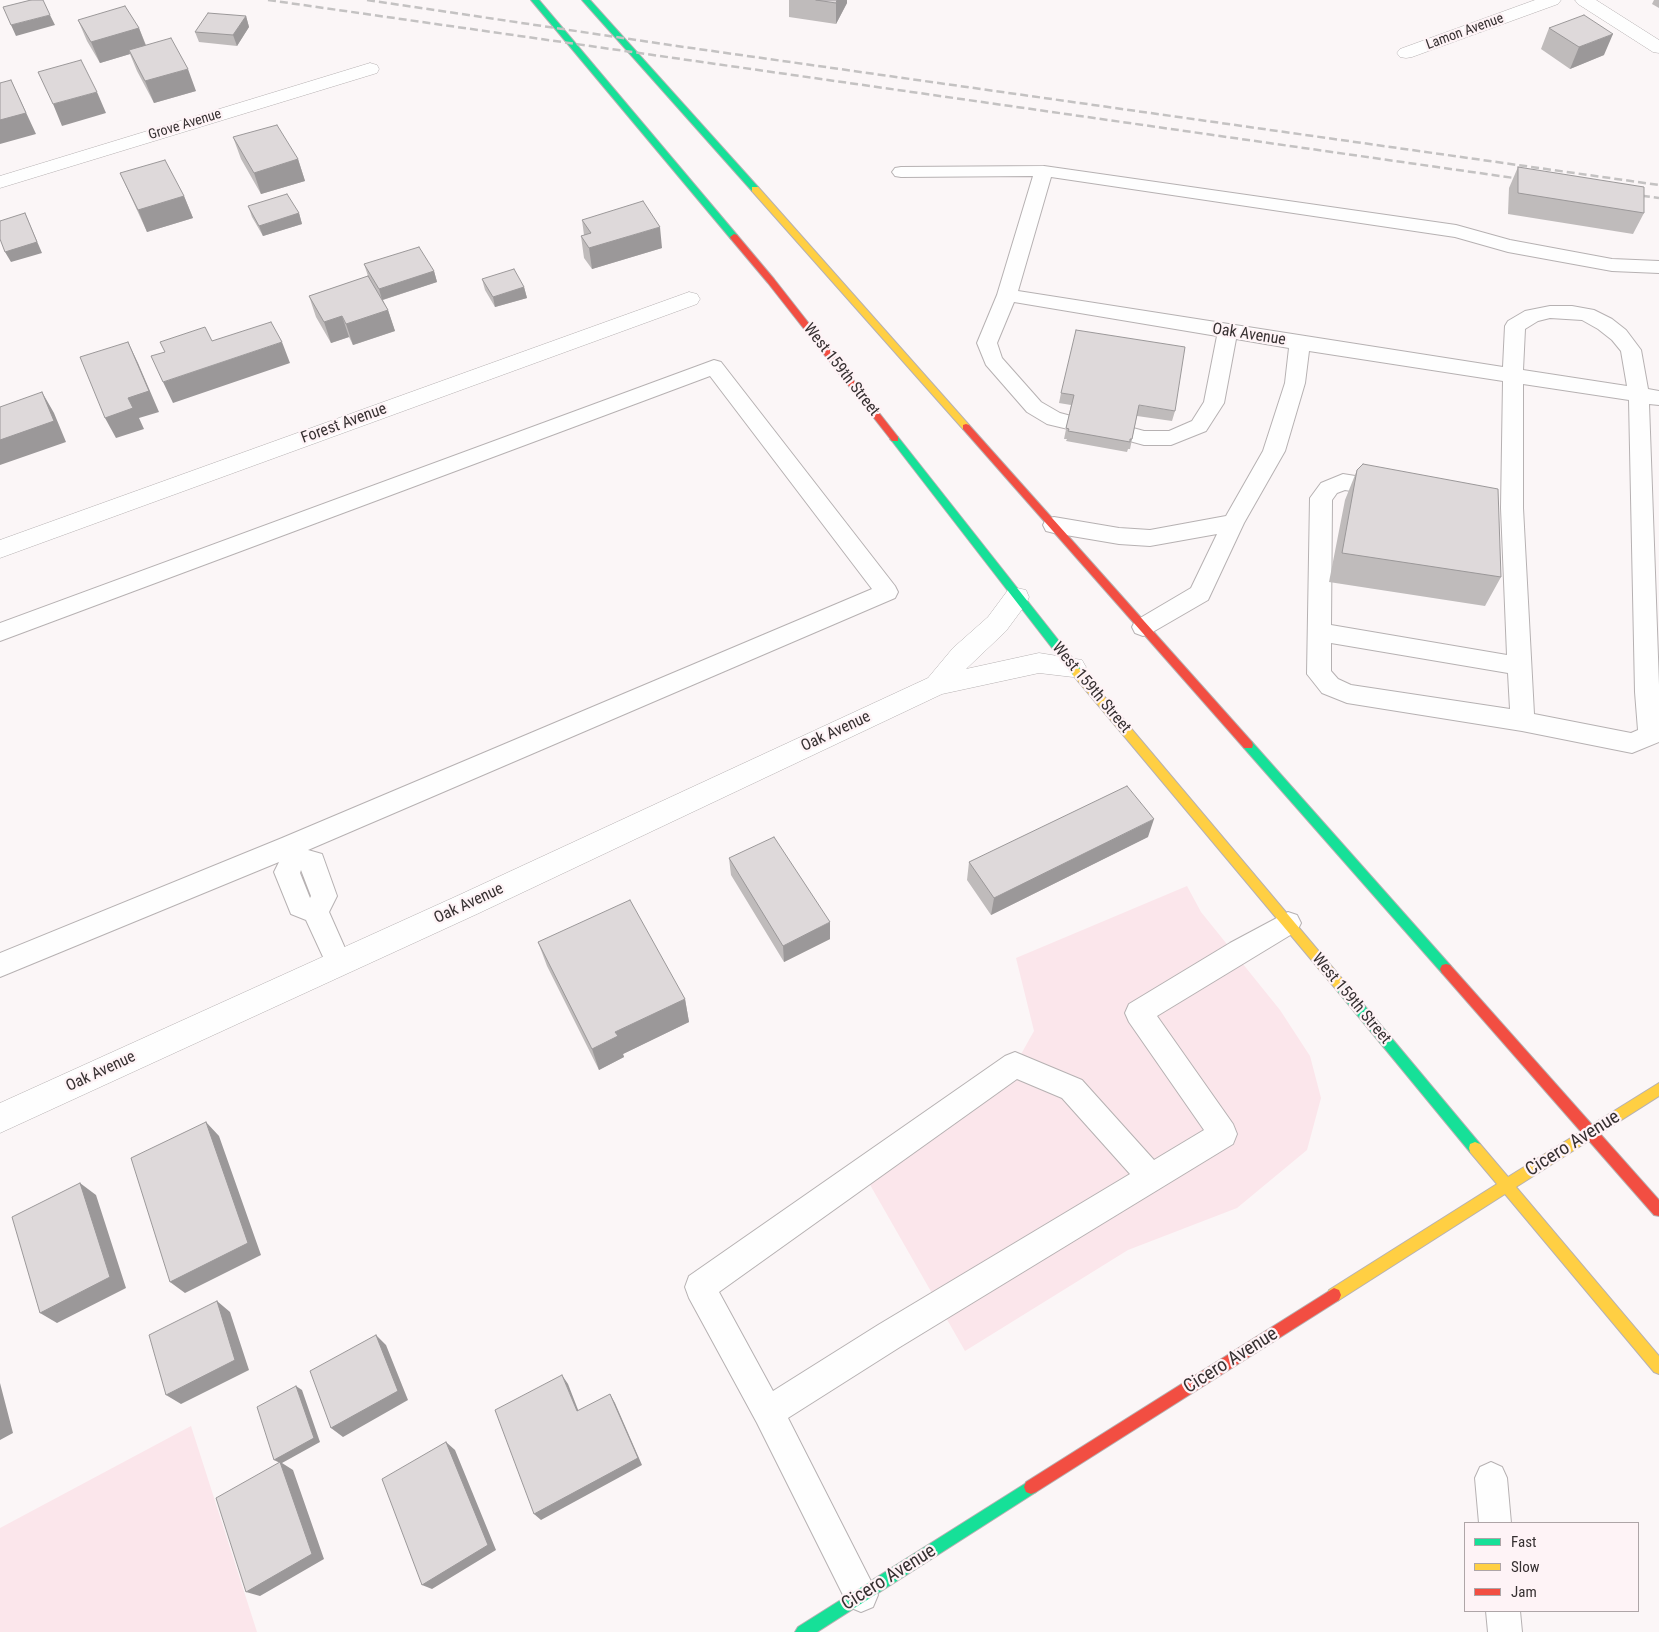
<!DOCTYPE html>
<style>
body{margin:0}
#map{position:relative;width:1659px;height:1632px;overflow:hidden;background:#fbf6f7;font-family:"Roboto Condensed",sans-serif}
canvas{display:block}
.legend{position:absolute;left:1464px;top:1522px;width:175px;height:90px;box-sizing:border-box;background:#fef3f6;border:1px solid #aea5a7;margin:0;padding:6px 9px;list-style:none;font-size:15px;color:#363031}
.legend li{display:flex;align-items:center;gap:10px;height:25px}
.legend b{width:25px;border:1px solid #aea5a7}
</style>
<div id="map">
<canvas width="1659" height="1632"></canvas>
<ul class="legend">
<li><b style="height:6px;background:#16e098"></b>Fast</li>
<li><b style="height:6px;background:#ffcf43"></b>Slow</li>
<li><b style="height:6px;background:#f24e42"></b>Jam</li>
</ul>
</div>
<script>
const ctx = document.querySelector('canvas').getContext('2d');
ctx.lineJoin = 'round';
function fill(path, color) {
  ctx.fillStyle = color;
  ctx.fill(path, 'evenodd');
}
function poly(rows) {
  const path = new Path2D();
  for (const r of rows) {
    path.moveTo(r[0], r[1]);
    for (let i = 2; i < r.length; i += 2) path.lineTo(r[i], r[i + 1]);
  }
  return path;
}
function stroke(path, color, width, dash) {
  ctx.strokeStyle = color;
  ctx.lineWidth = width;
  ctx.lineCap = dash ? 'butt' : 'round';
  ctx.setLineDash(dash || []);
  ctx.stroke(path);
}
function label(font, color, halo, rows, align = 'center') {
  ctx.font = font + ' "Roboto Condensed",sans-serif';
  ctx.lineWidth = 4.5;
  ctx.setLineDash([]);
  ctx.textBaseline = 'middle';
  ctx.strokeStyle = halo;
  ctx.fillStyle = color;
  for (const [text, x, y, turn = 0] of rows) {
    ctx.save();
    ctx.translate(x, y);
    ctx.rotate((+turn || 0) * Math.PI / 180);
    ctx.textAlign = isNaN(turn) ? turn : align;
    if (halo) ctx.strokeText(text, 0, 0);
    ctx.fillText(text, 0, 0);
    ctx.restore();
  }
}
fill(poly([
 [1187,886,1201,912,1280,1010,1310,1056,1321,1098,1307,1150,1237,1208,1128,1250,965,1351,857,1162,1015,1065,1034,1031,1016,958],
 [191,1426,257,1632,0,1632,0,1528]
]), '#fbe6eb');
const lane = poly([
 [1044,166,1456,225,1510,240,1612,259,1659,261,1659,273,1612,271,1508,252,1455,237,1051,177,1018,291,1503,367,1505,326,1508,321,1525,311,1550,306,1572,306,1594,310,1612,319,1626,330,1641,350,1648,389,1659,391,1659,405,1649,404,1659,685,1659,742,1632,753,1522,731,1347,703,1322,693,1307,674,1310,498,1321,483,1343,474,1386,481,1394,484,1397,489,1394,494,1386,497,1345,490,1337,493,1332,500,1331,625,1507,655,1501,508,1503,381,1309,351,1305,383,1285,451,1244,523,1208,600,1151,633,1143,636,1135,633,1132,627,1135,621,1191,588,1217,534,1150,546,1119,544,1054,533,1046,531,1043,525,1046,519,1054,517,1119,528,1150,530,1226,516,1263,451,1285,383,1289,348,1236,339,1224,403,1206,431,1171,445,1144,445,1126,440,1123,435,1126,430,1133,428,1144,431,1169,431,1192,421,1204,402,1217,336,1014,302,997,343,1002,358,1041,402,1060,413,1075,417,1078,422,1075,427,1068,429,1047,424,1027,412,986,365,977,343,997,295,1033,176,901,177,895,176,892,172,895,168,901,167,1044,166],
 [1550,318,1582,320,1598,329,1612,340,1621,351,1627,386,1523,370,1525,329,1538,321,1550,318],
 [1523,384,1629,400,1635,692,1638,730,1631,733,1534,714,1523,508,1523,384],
 [1331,643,1508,673,1510,709,1351,685,1338,679,1331,671,1331,643],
 [714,360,721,362,895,586,898,592,895,598,308,850,322,854,337,896,329,912,352,964,348,972,339,976,330,972,306,920,291,914,274,872,279,862,0,977,0,953,282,838,872,589,710,376,0,641,0,623,714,360],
 [301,870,311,896,310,898,300,873,301,870],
 [1288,912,1297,915,1301,923,1297,931,1157,1016,1233,1124,1237,1134,1233,1144,900,1347,788,1418,878,1595,873,1607,861,1612,849,1607,757,1423,689,1298,685,1287,689,1276,1005,1056,1015,1052,1082,1080,1154,1160,1204,1130,1129,1022,1125,1013,1129,1004,1230,943,1288,912],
 [1017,1079,1062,1098,1130,1174,878,1325,773,1391,719,1292,1017,1079],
 [1491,1462,1502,1467,1507,1478,1511,1523,1479,1523,1475,1478,1480,1467,1491,1462],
 [1486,1611,1520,1611,1522,1632,1488,1632,1486,1611]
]);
const street = poly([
 [1535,0,1561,0,1558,4,1412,57,1406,58,1400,57,1397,53,1400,49,1535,0],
 [1575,0,1596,0,1659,40,1659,53,1653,52,1578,4,1575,0],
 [370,63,377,65,379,69,377,73,0,188,0,176,370,63],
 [689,292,697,294,700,299,697,304,0,558,0,540,689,292],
 [1017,588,1026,590,1029,597,1026,604,1006,631,966,669,1039,653,1082,660,1086,667,1082,674,1073,677,1039,673,942,694,477,914,0,1133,0,1103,457,896,928,678,953,648,988,617,1008,590,1017,588]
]);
const fast = poly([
 [531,0,539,0,737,235,737,239,731,239,531,0],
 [582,0,590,0,758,187,758,191,752,191,582,0],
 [895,436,898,437,1081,669,1082,672,1081,675,1073,675,892,441,890,439,895,436],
 [1248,741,1252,742,1450,965,1452,969,1450,973,1446,974,1442,973,1244,748,1243,745,1244,742,1248,741],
 [1339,979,1343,980,1480,1144,1481,1148,1480,1152,1475,1154,1470,1152,1335,988,1333,984,1335,980,1339,979],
 [1031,1480,1036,1482,1038,1487,1036,1492,817,1632,795,1632,798,1627,1031,1480]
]);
const slow = poly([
 [752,187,758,187,969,425,969,429,963,429,752,191,752,187],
 [1077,668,1081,669,1343,980,1345,984,1343,988,1339,989,1335,988,1073,675,1072,672,1073,669,1077,668],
 [1659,1083,1659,1096,1516,1187,1659,1356,1659,1374,1654,1372,1505,1194,1339,1300,1334,1302,1329,1300,1327,1295,1329,1290,1497,1184,1470,1152,1469,1148,1470,1144,1475,1142,1480,1144,1508,1177,1659,1083]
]);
const jam = poly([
 [734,234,737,235,774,279,898,437,898,441,892,441,768,283,731,239,730,237,734,234],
 [966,424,969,425,1252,742,1253,745,1252,748,1244,748,963,429,963,425,966,424],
 [1446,964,1450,965,1659,1200,1659,1216,1654,1215,1442,973,1440,969,1442,965,1446,964],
 [1334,1288,1339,1290,1341,1295,1339,1300,1036,1492,1031,1494,1026,1492,1024,1487,1026,1482,1334,1288]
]);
stroke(lane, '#b6b1b2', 2);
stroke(street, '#b6b1b2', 1);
stroke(fast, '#b6b1b2', 2);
stroke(slow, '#b6b1b2', 2);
stroke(jam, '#b6b1b2', 2);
fill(lane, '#fefefe');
fill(street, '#fefefe');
fill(fast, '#16e098');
fill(slow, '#ffcf43');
fill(jam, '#f24e42');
stroke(poly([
 [268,0,1528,180],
 [367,0,677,46,1659,185],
 [1630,194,1659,198]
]), '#c4c2c2', 2.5, [8, 4]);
fill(poly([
 [789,0,847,0,847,3,836,24,789,17],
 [1654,0,1659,0,1659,8,1652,4],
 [246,16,249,27,237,46,199,42,195,32],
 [78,20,139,28,146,45,196,91,154,103,137,71,130,54,100,63,87,41],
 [1549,28,1604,55,1570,69,1541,49],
 [233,137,298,159,305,181,261,194,241,159],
 [1518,167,1644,213,1633,234,1508,214,1509,188],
 [120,173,184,196,193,218,147,232],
 [248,206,299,213,302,224,263,236,252,217],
 [582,220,662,248,592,269,584,258,581,236,584,235],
 [364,264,434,271,437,282,383,300,388,310,395,331,353,345,349,337,331,343,316,317,309,296,368,276],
 [482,279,524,287,527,298,495,307,485,290],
 [1061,393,1175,411,1172,421,1137,416,1130,449,1128,449,1127,452,1066,441,1067,439,1064,439,1071,405,1059,403],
 [1357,470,1501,577,1485,606,1329,582,1345,500],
 [1148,837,991,915,967,880,969,862],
 [729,858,830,939,784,962,731,875],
 [538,942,685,999,689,1022,623,1054,624,1057,599,1070,547,966]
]), '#bfbbbb');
fill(poly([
 [837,0,847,0,847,3,836,24,836,3],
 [50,15,55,25,16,36,11,25],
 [246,16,249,27,237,46,233,35],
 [139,28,147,49,129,50,130,54,100,63,91,42],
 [1613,34,1604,55,1570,69,1579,47],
 [188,69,196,91,154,103,145,81],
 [11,80,36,134,0,144,0,120],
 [97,92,106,113,62,126,53,104],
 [298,159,305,181,261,194,254,173],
 [184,196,193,218,147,232,138,210],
 [25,213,42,253,11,262,5,252],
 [299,213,302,224,263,236,259,226],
 [660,227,662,248,592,269,589,248],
 [434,271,437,282,382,300,379,289],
 [524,287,527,298,495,307,493,297],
 [388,310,395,331,353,345,346,324],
 [342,316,349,337,331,343,324,322],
 [128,342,138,363,159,412,139,418,144,429,116,438,105,418,128,398],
 [282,342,290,363,173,403,163,382],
 [42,392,54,413,66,442,0,465,0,440],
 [1154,819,1148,837,991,915,994,898],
 [830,922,830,939,784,962,783,946],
 [685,999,689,1022,623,1054,624,1057,599,1070,592,1049,615,1032],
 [206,1122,219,1136,261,1255,185,1293,170,1282],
 [80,1183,96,1195,126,1288,57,1323,40,1313],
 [217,1301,230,1312,249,1370,181,1404,166,1395],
 [376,1335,386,1345,408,1400,343,1437,331,1428],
 [562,1375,568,1384,582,1420,577,1411],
 [0,1383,13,1433,0,1440],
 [296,1386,302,1390,320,1442,282,1463,293,1470,324,1559,260,1596,246,1592,280,1463,274,1460],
 [610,1394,615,1403,642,1465,541,1520,534,1514],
 [446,1442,455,1450,496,1550,432,1589,422,1585]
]), '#9b9899');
const building = poly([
 [31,0,43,0,50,15,11,25,3,7,31,0],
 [816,0,837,0,836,3,816,0],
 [125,6,139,28,91,42,78,20,125,6],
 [208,13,246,16,233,35,195,32,208,13],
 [1584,15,1613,34,1579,47,1549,28,1584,15],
 [171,38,188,69,145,81,129,50,171,38],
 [81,60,97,92,53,104,38,72,81,60],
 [11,80,26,113,0,120,0,83,11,80],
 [277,125,298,159,254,173,233,137,277,125],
 [165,160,184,196,138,210,120,173,165,160],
 [1518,167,1644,187,1644,213,1518,193,1518,167],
 [287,194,299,213,259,226,248,206,287,194],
 [643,201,660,227,589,248,581,236,591,233,582,220,643,201],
 [25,213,37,242,5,252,0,239,0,221,25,213],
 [419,247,434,271,379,289,364,264,419,247],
 [514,269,524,287,493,297,482,279,514,269],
 [368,276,388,310,346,324,342,316,324,322,309,296,368,276],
 [271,322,282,342,163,382,151,356,165,352,160,342,205,327,212,341,271,322],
 [1076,330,1185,347,1175,411,1139,405,1132,439,1130,439,1130,442,1068,431,1069,429,1066,428,1074,395,1061,393,1076,330],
 [128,342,149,391,128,398,133,408,105,418,80,357,128,342],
 [42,392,54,421,0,440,0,407,42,392],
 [1363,464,1498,489,1501,577,1342,553,1357,470,1363,464],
 [1127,786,1154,819,994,898,969,862,1127,786],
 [774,837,830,922,783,946,729,858,774,837],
 [630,900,685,999,615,1032,618,1036,592,1049,538,942,630,900],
 [206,1122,248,1243,170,1282,131,1158,206,1122],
 [80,1183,110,1277,40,1313,12,1217,80,1183],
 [217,1301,235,1360,166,1395,149,1335,217,1301],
 [376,1335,398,1391,331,1428,310,1371,376,1335],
 [562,1375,577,1411,610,1394,638,1458,534,1514,495,1410,562,1375],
 [296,1386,314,1438,274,1460,257,1407,296,1386],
 [446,1442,488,1545,422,1585,382,1479,446,1442],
 [280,1462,312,1554,246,1592,216,1498,280,1462]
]);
fill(building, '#ded9da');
stroke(building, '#9b9899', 1);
label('14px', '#363031', '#fef3f6', [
 ["Lamon Avenue",1465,32,-20],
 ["Grove Avenue",185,125,-17]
]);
label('16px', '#363031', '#fef3f6', [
 ["Oak Avenue",1249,335,9],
 ["West 159th Street",841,370,52],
 ["Forest Avenue",344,424,-20],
 ["West 159th Street",1091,688,50],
 ["Oak Avenue",836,732,-25],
 ["Oak Avenue",469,904,-25],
 ["West 159th Street",1351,999,50],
 ["Oak Avenue",101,1072,-25]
]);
label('19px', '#363031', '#fef3f6', [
 ["Cicero Avenue",1573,1144,-32],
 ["Cicero Avenue",1231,1361,-32],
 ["Cicero Avenue",889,1578,-32]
]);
</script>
